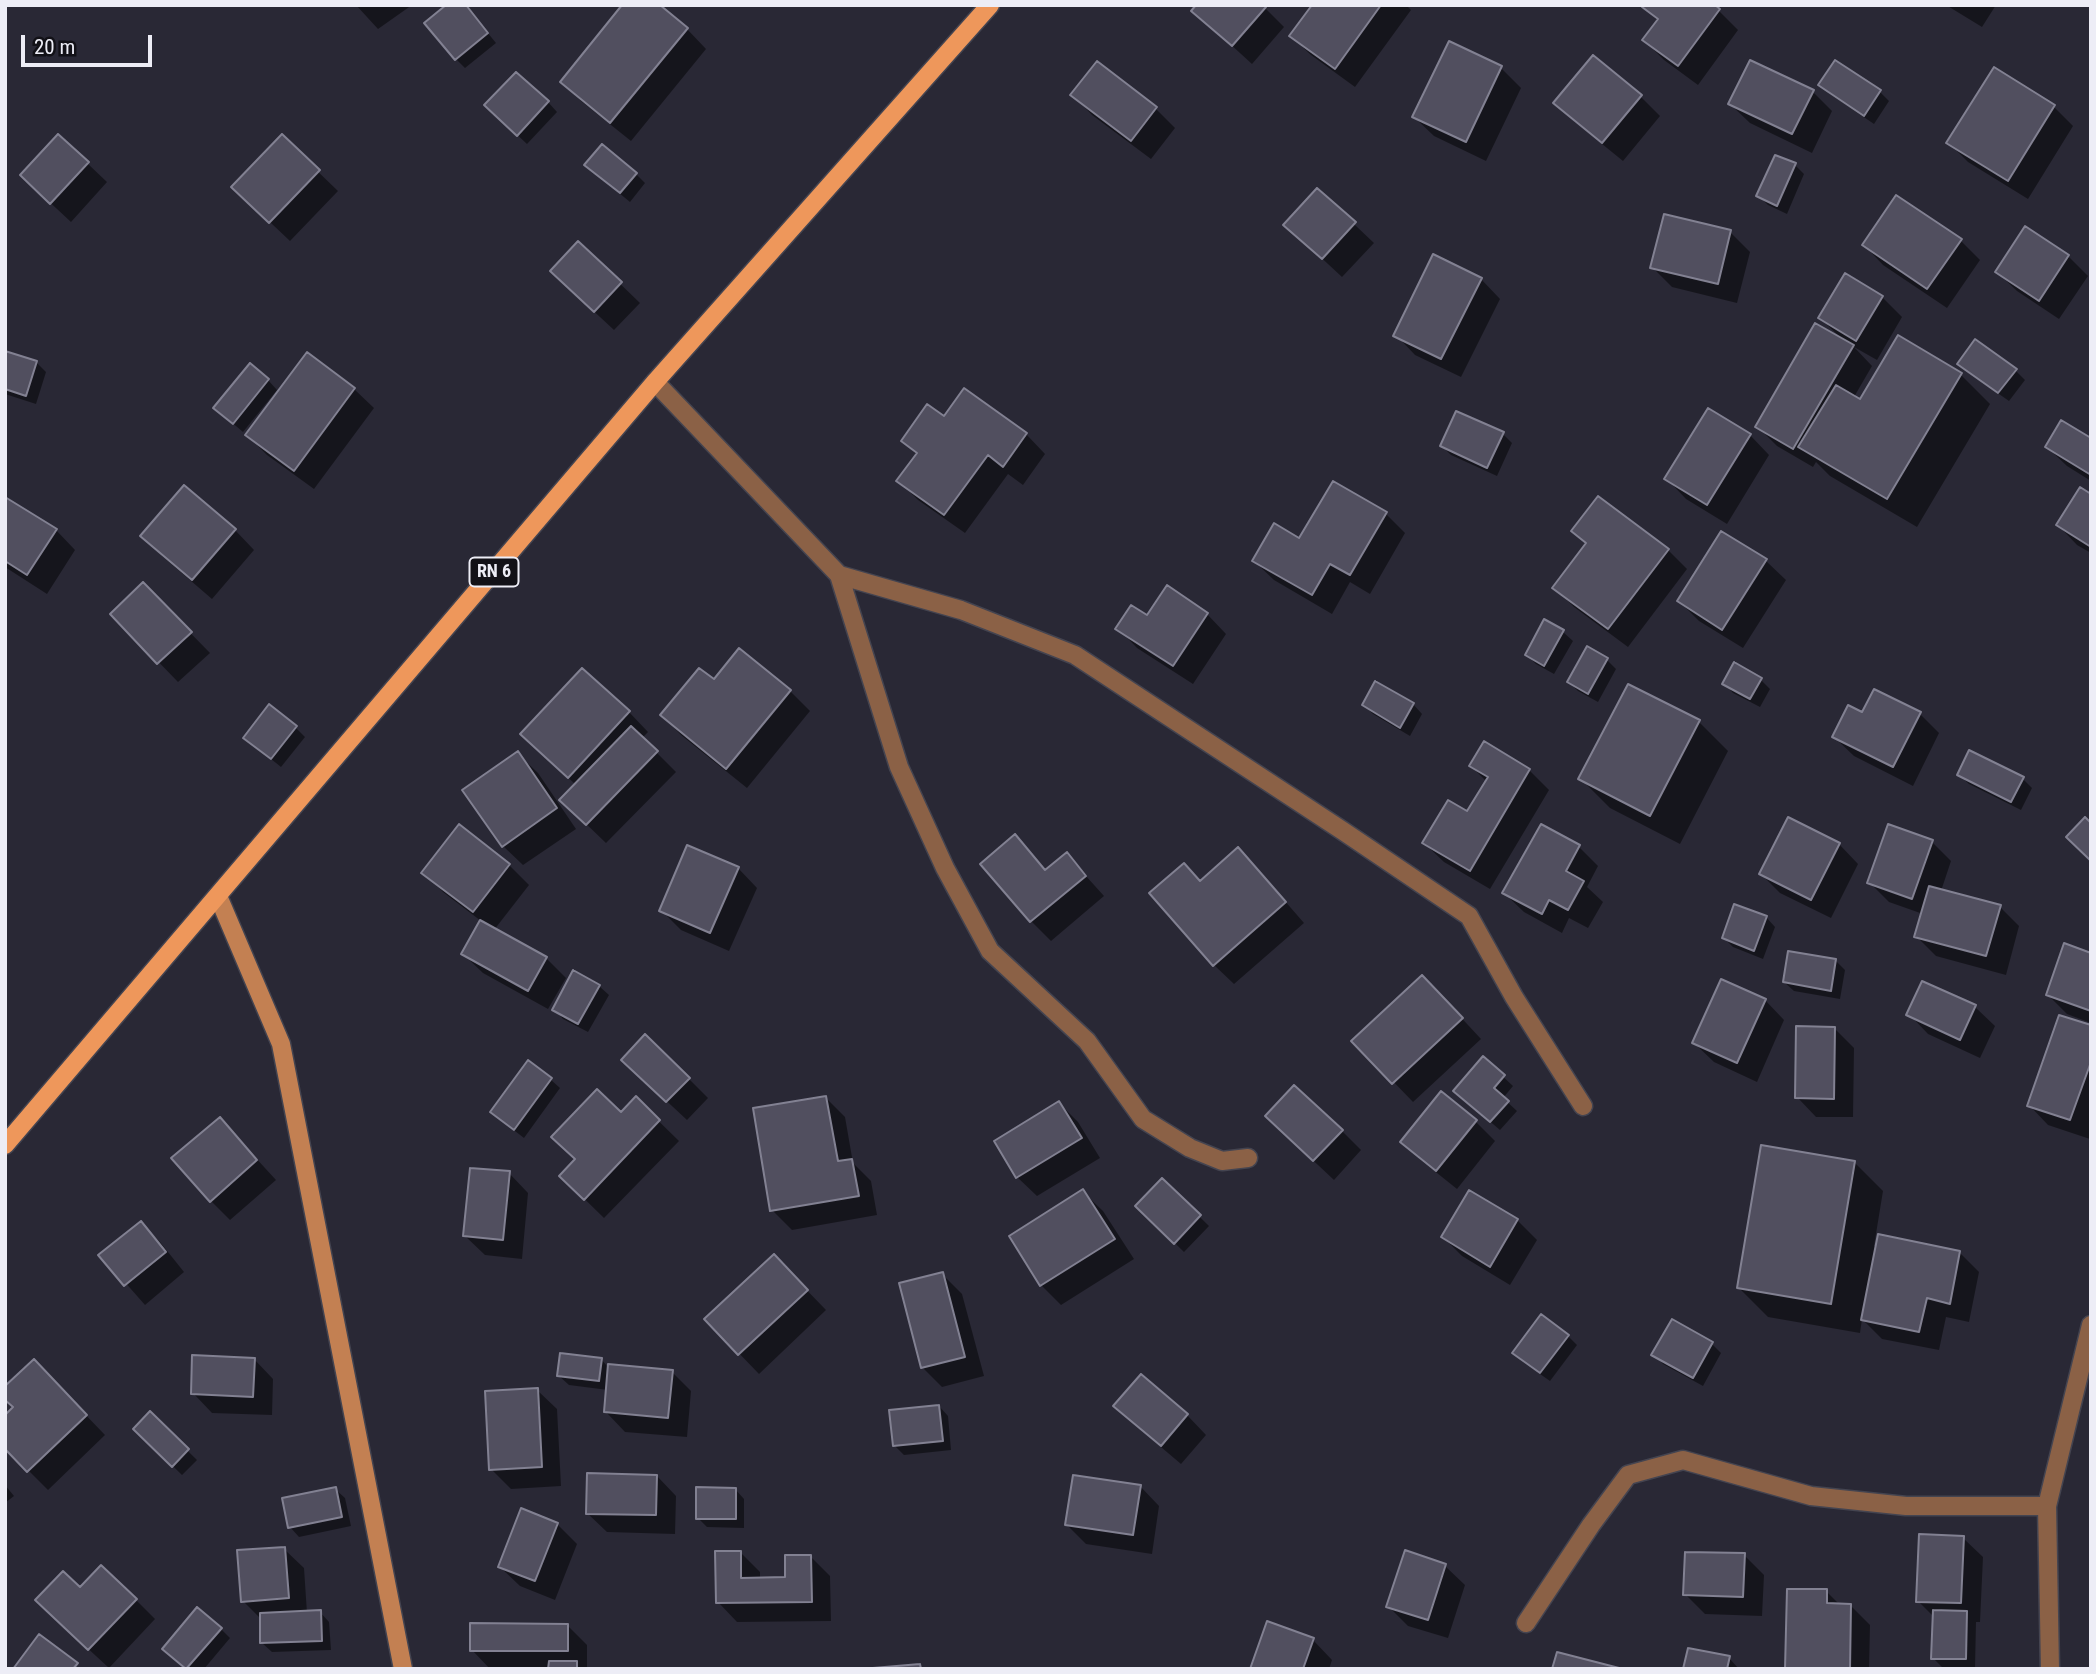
<!DOCTYPE html>
<style>
body{margin:0}
#map{position:relative;width:2096px;height:1674px;overflow:hidden;background:#292835;font-family:"Roboto Condensed",sans-serif}
canvas{display:block}
.frame{position:absolute;inset:0;border:7px solid #ededf6;pointer-events:none}
.scale{position:absolute;left:21px;top:35px;width:131px;height:32px;box-sizing:border-box;border:4px solid #ededf6;border-top:0;padding-left:9px;font-size:21px;line-height:24px;white-space:nowrap;color:#ededf6;-webkit-text-stroke:5px #121117;paint-order:stroke}
</style>
<div id="map">
<canvas width="2096" height="1674"></canvas>
<div class="frame"></div>
<div class="scale">20 m</div>
</div>
<script>
const ctx = document.querySelector('canvas').getContext('2d');
ctx.lineJoin = 'round';
function fill(path, color) {
  ctx.fillStyle = color;
  ctx.fill(path, 'evenodd');
}
function poly(rows) {
  const path = new Path2D();
  for (const r of rows) {
    path.moveTo(r[0], r[1]);
    for (let i = 2; i < r.length; i += 2) path.lineTo(r[i], r[i + 1]);
  }
  return path;
}
function stroke(path, color, width, dash) {
  ctx.strokeStyle = color;
  ctx.lineWidth = width;
  ctx.lineCap = dash ? 'butt' : 'round';
  ctx.setLineDash(dash || []);
  ctx.stroke(path);
}
function label(font, color, halo, rows, align = 'center') {
  ctx.font = font + ' "Roboto Condensed",sans-serif';
  ctx.lineWidth = 7;
  ctx.setLineDash([]);
  ctx.textBaseline = 'middle';
  ctx.strokeStyle = halo;
  ctx.fillStyle = color;
  for (const [text, x, y, turn = 0] of rows) {
    ctx.save();
    ctx.translate(x, y);
    ctx.rotate((+turn || 0) * Math.PI / 180);
    ctx.textAlign = isNaN(turn) ? turn : align;
    if (halo) ctx.strokeText(text, 0, 0);
    ctx.fillText(text, 0, 0);
    ctx.restore();
  }
}
fill(poly([
 [356,5,412,5,378,29],
 [465,5,496,43,465,68,456,59],
 [1262,5,1284,27,1252,64,1194,11],
 [1314,5,1406,5,1411,10,1355,87,1311,55,1291,36],
 [1946,5,1996,5,1982,27],
 [1644,7,1718,10,1738,30,1698,85,1664,60,1644,40,1658,21],
 [687,29,706,49,631,141,581,101,562,81],
 [1449,44,1501,68,1521,88,1486,161,1434,136,1414,117],
 [1593,57,1641,97,1660,116,1623,161,1575,122,1555,102],
 [1835,62,1880,92,1889,101,1874,124,1830,94,1820,85],
 [1813,92,1832,111,1812,153,1750,123,1730,104],
 [1073,95,1155,108,1175,128,1151,159,1092,115],
 [548,102,557,112,527,144,496,115],
 [2054,107,2073,126,2028,199,1968,162,1949,143],
 [282,137,338,191,290,241,253,206],
 [87,163,107,182,71,222,42,195],
 [1795,165,1804,174,1787,214,1768,205,1759,196],
 [596,174,636,174,645,183,630,202],
 [1318,190,1374,243,1342,277,1286,225],
 [2026,228,2068,256,2088,276,2059,319,2017,291,1997,272],
 [1730,232,1750,252,1737,303,1672,287,1652,267],
 [1960,240,1980,260,1947,308,1883,265,1864,245],
 [579,244,640,303,614,330,572,291],
 [1481,279,1500,299,1461,377,1415,355,1396,335],
 [1882,297,1902,317,1877,360,1854,347,1872,366,1854,397,1861,402,1898,337,1961,375,1990,404,1917,527,1830,476,1816,462,1813,467,1777,446,1757,426,1841,338,1820,318],
 [5,353,36,362,46,372,36,404,5,394],
 [1959,364,2015,370,2025,380,2009,401,1969,373],
 [268,380,277,390,243,432,215,408],
 [354,389,374,408,314,489,267,455,247,435],
 [944,419,1026,434,1045,454,1023,485,1008,474,965,533,918,500,899,481,917,455,903,441],
 [1503,434,1512,443,1497,476,1451,455,1442,446],
 [1750,435,1769,455,1727,524,1686,499,1667,479],
 [2091,440,2091,481,2067,466,2047,447],
 [1333,483,1386,514,1405,533,1370,594,1350,582,1332,614,1274,580,1254,561,1300,540],
 [2091,496,2091,553,2077,545,2058,525],
 [5,499,56,530,75,550,47,594,5,567],
 [235,530,254,550,212,599,162,556,143,536],
 [1573,531,1668,550,1687,569,1628,647,1574,607,1554,587,1587,545],
 [1722,533,1766,561,1786,580,1743,648,1699,621,1679,601],
 [162,604,210,653,178,682,112,614],
 [1207,614,1226,634,1193,684,1137,648,1118,628,1148,617],
 [1545,622,1563,632,1573,641,1554,674,1536,664,1527,655],
 [740,651,790,691,810,711,747,788,681,735,662,715,714,682],
 [1607,660,1616,669,1598,702,1578,691,1569,682],
 [1760,679,1770,689,1760,707,1733,693,1724,683],
 [1413,704,1422,714,1410,736,1373,714,1364,705],
 [629,712,648,732,642,738,676,772,606,843,581,819,576,785,542,753],
 [1920,714,1939,733,1913,786,1854,756,1834,737,1862,715],
 [1699,722,1728,751,1680,844,1610,808,1580,778],
 [295,727,305,737,281,767,245,738],
 [518,754,538,773,576,829,523,865,503,846],
 [1471,766,1529,770,1549,790,1490,889,1444,862,1424,843,1468,814,1487,782],
 [1959,775,2023,779,2032,788,2021,810,1969,784],
 [459,827,509,865,529,885,494,930,546,958,566,978,548,1009,483,973,463,954,481,921,443,892,424,872],
 [1014,837,1047,871,1067,855,1104,896,1051,941,1031,921,982,864],
 [1932,842,1951,861,1941,891,2000,907,2019,926,2006,975,1936,956,1916,936,1923,914,1889,902,1869,882],
 [1839,844,1858,864,1831,918,1780,893,1761,874],
 [1579,847,1598,866,1587,887,1603,902,1588,928,1569,918,1562,933,1524,912,1504,893],
 [1184,865,1201,882,1257,869,1304,923,1234,984,1214,965],
 [738,868,757,888,729,951,681,930,661,910],
 [1766,917,1775,927,1763,959,1733,947,1724,938],
 [2091,955,2091,1023,2067,1014,2048,995],
 [1835,960,1845,970,1840,999,1794,991,1784,982],
 [599,986,609,995,588,1032,563,1019,554,1009],
 [1442,997,1481,1039,1413,1102,1354,1041],
 [1765,1000,1784,1020,1757,1082,1714,1062,1694,1043],
 [1975,1007,1995,1026,1980,1058,1928,1034,1909,1014],
 [2091,1027,2091,1136,2090,1139,2048,1125,2029,1105],
 [1835,1029,1854,1048,1853,1117,1816,1117,1797,1097],
 [1483,1058,1513,1086,1503,1098,1517,1111,1500,1130,1465,1100],
 [550,1079,560,1088,524,1138,502,1121],
 [643,1079,689,1079,708,1098,687,1120],
 [826,1098,845,1117,853,1163,871,1181,877,1215,792,1230,772,1210],
 [636,1099,679,1141,604,1218,561,1176],
 [1059,1103,1078,1122,1100,1158,1037,1196,1017,1177],
 [220,1119,276,1180,230,1220,211,1201],
 [1476,1122,1495,1141,1457,1189,1422,1161,1402,1142],
 [1342,1131,1361,1150,1334,1180,1286,1135],
 [1854,1162,1883,1191,1874,1246,1959,1252,1979,1272,1969,1322,1946,1317,1939,1350,1882,1339,1862,1319,1860,1333,1768,1317,1739,1288],
 [509,1173,528,1193,522,1259,485,1255,465,1236],
 [1162,1180,1209,1226,1184,1252,1137,1206],
 [1083,1192,1103,1211,1134,1259,1061,1305,1041,1285],
 [1517,1220,1537,1240,1510,1285,1462,1256,1443,1237],
 [141,1223,160,1242,184,1272,145,1305,101,1255],
 [942,1274,962,1294,984,1376,942,1387,923,1368],
 [793,1276,826,1310,759,1374,706,1319],
 [1568,1336,1577,1345,1550,1381,1523,1362,1514,1352],
 [1712,1344,1721,1353,1703,1386,1663,1364,1654,1354],
 [254,1359,273,1379,272,1415,212,1413,193,1393],
 [601,1359,607,1366,672,1372,691,1391,687,1437,625,1432,606,1412,608,1390,569,1385,559,1376],
 [53,1381,105,1435,48,1490,5,1447],
 [537,1390,557,1409,561,1486,511,1489,491,1469],
 [939,1406,948,1416,951,1450,904,1455,895,1446],
 [1116,1406,1187,1415,1206,1435,1181,1464,1135,1425],
 [150,1414,197,1460,182,1475,135,1429],
 [657,1476,676,1496,675,1534,607,1532,587,1513],
 [5,1485,14,1496,5,1503],
 [1140,1486,1159,1506,1152,1554,1086,1544,1066,1524],
 [335,1489,345,1498,351,1526,299,1537,290,1527],
 [735,1489,744,1499,744,1528,707,1527,698,1518],
 [557,1524,577,1544,555,1600,520,1586,500,1567],
 [1963,1538,1983,1557,1980,1622,1976,1622,1975,1668,1942,1667,1933,1658,1934,1617,1918,1601],
 [284,1549,304,1568,307,1613,320,1612,329,1622,331,1650,272,1652,262,1643,262,1620,243,1601],
 [741,1553,760,1572,760,1579,787,1579,810,1556,830,1576,831,1621,737,1622,718,1602],
 [1744,1555,1764,1575,1762,1616,1705,1614,1685,1594],
 [1445,1566,1465,1585,1448,1638,1408,1626,1388,1606],
 [80,1590,136,1600,155,1619,109,1668,57,1620],
 [1826,1591,1840,1605,1851,1606,1870,1625,1869,1669,1787,1669],
 [568,1626,587,1645,587,1669,490,1669,472,1650],
 [221,1629,230,1638,204,1669,187,1669,174,1658],
 [1313,1640,1332,1660,1329,1669,1252,1669],
 [1729,1658,1739,1669,1685,1669]
]), '#0007');
const building = poly([
 [446,5,466,5,488,33,455,60,424,23,446,5],
 [622,5,660,5,688,28,610,123,560,82,622,5],
 [1196,5,1264,5,1266,7,1232,46,1191,11,1196,5],
 [1312,5,1381,5,1335,69,1289,36,1312,5],
 [1643,5,1715,5,1720,9,1678,66,1642,40,1658,19,1642,7,1643,5],
 [1449,41,1502,66,1466,142,1412,117,1449,41],
 [1593,55,1642,95,1602,143,1553,103,1593,55],
 [1750,60,1814,90,1792,134,1728,104,1750,60],
 [1835,60,1881,90,1864,116,1818,85,1835,60],
 [1097,61,1157,107,1131,141,1070,95,1097,61],
 [1994,67,2055,105,2008,181,1946,143,1994,67],
 [516,72,549,101,517,136,484,105,516,72],
 [58,134,89,162,50,204,20,175,58,134],
 [282,134,320,170,269,223,231,187,282,134],
 [602,144,637,173,620,193,584,165,602,144],
 [1775,155,1796,163,1777,206,1756,196,1775,155],
 [1317,188,1356,222,1322,259,1283,225,1317,188],
 [1896,195,1962,239,1927,289,1862,245,1896,195],
 [1664,214,1731,230,1718,284,1650,268,1664,214],
 [2025,226,2069,255,2039,301,1995,272,2025,226],
 [578,241,622,282,594,312,550,271,578,241],
 [1433,254,1482,278,1441,359,1393,336,1433,254],
 [1845,273,1883,296,1856,341,1818,318,1845,273],
 [1815,323,1854,345,1793,449,1755,427,1815,323],
 [1898,335,1962,373,1887,499,1798,447,1836,385,1860,399,1898,335],
 [1975,339,2017,369,1998,393,1957,364,1975,339],
 [5,351,37,361,26,396,5,389,5,351],
 [307,352,355,388,294,471,245,435,307,352],
 [250,363,269,379,233,424,213,408,250,363],
 [964,388,1027,433,1003,467,988,455,944,515,896,481,917,453,901,441,927,404,944,416,964,388],
 [1708,408,1751,434,1707,505,1664,479,1708,408],
 [1456,411,1504,432,1487,468,1440,446,1456,411],
 [2061,420,2091,438,2091,475,2045,447,2061,420],
 [1333,481,1387,512,1350,575,1330,564,1312,595,1252,561,1274,523,1299,538,1333,481],
 [184,485,236,529,192,580,140,536,184,485],
 [2080,487,2091,494,2091,547,2056,525,2080,487],
 [1598,496,1669,549,1608,629,1552,588,1586,543,1571,531,1598,496],
 [5,497,57,529,27,575,5,561,5,497],
 [1721,531,1767,559,1722,630,1677,601,1721,531],
 [143,582,192,632,157,664,110,614,143,582],
 [1167,585,1208,613,1173,666,1115,629,1131,605,1147,615,1167,585],
 [1544,619,1564,630,1544,666,1525,655,1544,619],
 [1587,646,1608,658,1588,694,1567,682,1587,646],
 [739,648,791,690,726,769,660,715,699,668,714,679,739,648],
 [1734,662,1762,678,1750,699,1722,684,1734,662],
 [582,668,630,711,568,778,520,734,582,668],
 [1375,681,1414,703,1400,728,1362,705,1375,681],
 [1628,684,1700,720,1650,816,1578,779,1628,684],
 [1874,689,1921,712,1893,767,1832,737,1848,705,1862,712,1874,689],
 [269,704,297,726,271,759,243,738,269,704],
 [631,726,658,751,586,825,559,800,631,726],
 [1484,741,1530,769,1470,871,1422,843,1448,800,1467,811,1488,777,1469,766,1484,741],
 [1969,750,2024,777,2011,802,1957,775,1969,750],
 [518,751,557,808,502,847,462,790,518,751],
 [1788,817,1840,843,1811,900,1759,874,1788,817],
 [2085,817,2091,823,2091,861,2066,837,2085,817],
 [459,824,510,864,473,912,421,873,459,824],
 [1541,824,1580,845,1566,871,1584,881,1568,910,1549,900,1542,914,1502,893,1541,824],
 [1888,824,1933,840,1912,899,1867,883,1888,824],
 [1015,834,1045,870,1067,852,1086,876,1030,922,980,864,1015,834],
 [687,845,739,867,710,933,659,911,687,845],
 [1238,847,1286,902,1213,966,1149,893,1184,863,1200,881,1238,847],
 [1929,886,2001,905,1986,956,1914,937,1929,886],
 [1734,904,1767,916,1754,951,1722,938,1734,904],
 [480,920,547,957,528,991,461,954,480,920],
 [2064,943,2091,953,2091,1011,2046,995,2064,943],
 [1788,951,1836,959,1831,991,1783,982,1788,951],
 [573,970,600,985,578,1024,552,1010,573,970],
 [1422,975,1463,1018,1392,1084,1351,1041,1422,975],
 [1721,979,1766,999,1737,1063,1692,1043,1721,979],
 [1922,981,1976,1005,1960,1040,1906,1015,1922,981],
 [2059,1015,2091,1025,2091,1062,2070,1120,2027,1106,2059,1015],
 [1796,1026,1835,1027,1834,1099,1795,1098,1796,1026],
 [645,1034,690,1078,666,1102,621,1060,645,1034],
 [1483,1056,1505,1075,1494,1088,1509,1101,1490,1122,1453,1091,1483,1056],
 [528,1060,552,1078,514,1130,490,1112,528,1060],
 [1294,1085,1343,1130,1313,1161,1265,1116,1294,1085],
 [597,1089,621,1112,636,1096,660,1120,584,1200,559,1176,575,1159,551,1137,597,1089],
 [1441,1091,1477,1120,1436,1171,1400,1142,1441,1091],
 [826,1096,838,1161,852,1159,859,1196,770,1211,753,1108,826,1096],
 [1059,1101,1082,1138,1016,1178,994,1141,1059,1101],
 [220,1117,257,1160,210,1202,171,1158,220,1117],
 [1761,1145,1855,1161,1831,1304,1737,1288,1761,1145],
 [470,1168,510,1171,503,1240,463,1236,470,1168],
 [1162,1178,1201,1215,1174,1244,1135,1206,1162,1178],
 [1083,1189,1115,1239,1040,1286,1009,1236,1083,1189],
 [1469,1190,1518,1219,1490,1267,1441,1237,1469,1190],
 [141,1221,166,1252,124,1286,98,1255,141,1221],
 [1878,1234,1960,1251,1950,1304,1927,1298,1919,1332,1861,1320,1878,1234],
 [774,1254,808,1290,738,1355,704,1319,774,1254],
 [943,1272,965,1357,921,1368,899,1283,943,1272],
 [1541,1314,1569,1335,1540,1373,1512,1353,1541,1314],
 [1672,1319,1713,1342,1693,1378,1651,1355,1672,1319],
 [560,1353,602,1358,599,1381,557,1376,560,1353],
 [192,1355,255,1358,253,1397,191,1394,192,1355],
 [34,1359,87,1415,27,1472,5,1449,5,1415,13,1407,5,1400,5,1386,34,1359],
 [608,1364,673,1370,668,1418,604,1412,608,1364],
 [1141,1374,1188,1414,1161,1446,1113,1406,1141,1374],
 [538,1388,542,1467,489,1470,485,1391,538,1388],
 [939,1405,943,1441,893,1446,889,1410,939,1405],
 [150,1411,189,1449,172,1467,133,1429,150,1411],
 [587,1473,657,1475,656,1515,586,1514,587,1473],
 [1073,1475,1141,1485,1133,1535,1065,1525,1073,1475],
 [336,1487,342,1517,288,1528,282,1498,336,1487],
 [696,1487,736,1488,736,1519,696,1519,696,1487],
 [521,1508,558,1523,535,1581,498,1567,521,1508],
 [1919,1534,1964,1536,1961,1603,1916,1602,1919,1534],
 [285,1547,289,1598,241,1602,237,1550,285,1547],
 [1405,1550,1446,1564,1428,1620,1386,1607,1405,1550],
 [715,1551,741,1551,741,1578,785,1577,785,1555,811,1555,812,1602,716,1603,715,1551],
 [1685,1552,1745,1553,1743,1597,1683,1595,1685,1552],
 [101,1565,137,1599,88,1650,35,1600,63,1571,80,1587,101,1565],
 [1787,1589,1827,1589,1827,1603,1851,1604,1850,1669,1785,1669,1787,1589],
 [197,1607,222,1628,186,1669,162,1649,197,1607],
 [321,1610,322,1641,260,1643,260,1613,321,1610],
 [1933,1610,1967,1611,1966,1659,1931,1659,1933,1610],
 [1267,1621,1314,1638,1303,1669,1250,1669,1267,1621],
 [470,1623,568,1624,568,1651,470,1651,470,1623],
 [39,1634,78,1663,73,1669,13,1669,39,1634],
 [1688,1648,1730,1656,1727,1669,1683,1669,1688,1648],
 [1557,1652,1623,1669,1552,1669,1557,1652],
 [549,1661,577,1661,577,1669,548,1669,549,1661],
 [920,1664,921,1669,861,1669,920,1664]
]);
fill(building, '#514f5f');
stroke(building, '#828192', 2);
const street = poly([
 [655,382,839,575,961,610,1075,655,1343,831,1469,916,1514,997,1583,1106],
 [839,575,899,767,945,868,990,951,1087,1041,1143,1119,1190,1148,1222,1161,1248,1158],
 [1526,1623,1591,1525,1628,1475,1683,1460,1811,1496,1906,1506,2047,1506],
 [2050,1669,2047,1506,2091,1325]
]);
const secondary = poly([
 [218,896,281,1044,403,1669]
]);
const primary = poly([
 [5,1145,655,382,990,5]
]);
stroke(street, '#444450', 21);
stroke(secondary, '#444450', 21);
stroke(primary, '#444450', 21);
stroke(street, '#8b6146', 18);
stroke(secondary, '#c38052', 18);
stroke(primary, '#ee975b', 18);
for (const [x, y, w] of [
 [494,572,49]
]) {
  const box = new Path2D();
  box.roundRect(x - w / 2, y - 14.5, w, 29, 5);
  ctx.fillStyle = '#121117';
  ctx.fill(box);
  stroke(box, '#ededf6', 2);
}
label('bold 18px', '#ededf6', null, [
 ["RN 6",494,572]
]);
</script>
